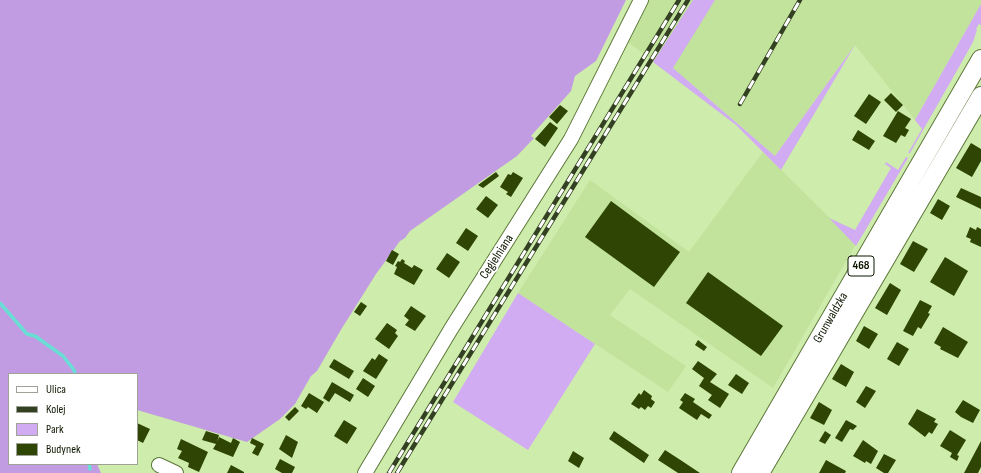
<!DOCTYPE html>
<style>
body{margin:0}
#map{position:relative;width:981px;height:473px;overflow:hidden;background:#ceecab;font-family:"Sofia Sans Condensed",sans-serif}
canvas{display:block}
.legend{position:absolute;left:8px;top:373px;width:130px;height:92px;box-sizing:border-box;background:#fff;border:1px solid #9ea299;margin:0;padding:5px 7px;list-style:none;font-size:12px;color:#0d1701}
.legend li{display:flex;align-items:center;gap:8px;height:20px}
.legend b{width:20px;border:1px solid #9ea299}
</style>
<div id="map">
<canvas width="981" height="473"></canvas>
<ul class="legend">
<li><b style="height:5px;background:#fff"></b>Ulica</li>
<li><b style="height:5px;background:#334122"></b>Kolej</li>
<li><b style="height:11px;background:#d1acf2"></b>Park</li>
<li><b style="height:11px;background:#2e4504"></b>Budynek</li>
</ul>
</div>
<script>
const ctx = document.querySelector('canvas').getContext('2d');
ctx.lineJoin = 'round';
function fill(path, color) {
  ctx.fillStyle = color;
  ctx.fill(path, 'evenodd');
}
function poly(rows) {
  const path = new Path2D();
  for (const r of rows) {
    path.moveTo(r[0], r[1]);
    for (let i = 2; i < r.length; i += 2) path.lineTo(r[i], r[i + 1]);
  }
  return path;
}
function stroke(path, color, width, dash) {
  ctx.strokeStyle = color;
  ctx.lineWidth = width;
  ctx.lineCap = dash ? 'butt' : 'round';
  ctx.setLineDash(dash || []);
  ctx.stroke(path);
}
function label(font, color, halo, rows, align = 'center') {
  ctx.font = font + ' "Sofia Sans Condensed",sans-serif';
  ctx.lineWidth = 4;
  ctx.setLineDash([]);
  ctx.textBaseline = 'middle';
  ctx.strokeStyle = halo;
  ctx.fillStyle = color;
  for (const [text, x, y, turn = 0] of rows) {
    ctx.save();
    ctx.translate(x, y);
    ctx.rotate((+turn || 0) * Math.PI / 180);
    ctx.textAlign = isNaN(turn) ? turn : align;
    if (halo) ctx.strokeText(text, 0, 0);
    ctx.fillText(text, 0, 0);
    ctx.restore();
  }
}
fill(poly([
 [649,0,981,0,981,4,915,120,855,45,775,156,673,68,670,73,626,41],
 [763,152,856,244,773,388,630,289,610,315,686,366,668,392,518,293,590,180,689,252]
]), '#c2e39b');
fill(poly([
 [693,0,715,0,673,68,775,156,855,45,781,170,736,125,653,62],
 [981,4,981,25,979,24,976,29,977,30,973,42,959,67,910,153,908,153,922,129,915,120],
 [906,157,908,158,856,246,829,218,855,230,891,168,885,164,886,162,898,170],
 [518,293,595,344,528,450,453,402]
]), '#d1acf2');
fill(poly([
 [0,0,626,0,596,61,575,76,571,91,531,136,534,138,517,156,410,231,405,238,400,241,376,274,342,328,317,371,311,376,295,404,280,419,247,442,137,410,137,374,9,374,9,464,97,464,101,473,0,473]
]), '#c29ce3');
stroke(poly([
 [0,303,27,334,35,336,63,356,74,370,75,374],
 [89,464,90,469]
]), '#69ded5', 3.5);
fill(poly([
 [891,93,903,105,896,112,884,100],
 [869,94,881,102,866,124,854,116],
 [560,105,568,111,557,124,549,117],
 [898,111,911,119,905,128,909,130,905,137,901,135,896,143,883,136],
 [550,122,558,128,545,147,535,139],
 [858,130,875,141,869,150,852,140],
 [971,143,981,149,981,161,972,177,956,168],
 [496,172,499,176,483,188,478,185],
 [513,172,523,178,511,197,506,194,508,192,500,187,508,174,511,175],
 [961,188,981,197,981,209,956,197],
 [486,196,498,205,488,218,476,209],
 [938,199,950,206,942,220,930,213],
 [611,201,680,252,654,287,585,237],
 [970,227,976,230,977,227,981,229,981,247,970,242,971,239,966,237],
 [466,228,478,236,468,251,456,243],
 [913,241,928,249,914,272,900,264],
 [392,250,399,254,393,265,386,261],
 [447,253,460,262,449,278,436,269],
 [945,257,968,271,954,296,930,282],
 [402,259,405,261,404,263,412,268,414,265,423,270,414,285,394,274,397,267,395,266,398,261,400,262],
 [708,272,783,326,761,356,686,303],
 [890,283,901,290,887,315,875,308],
 [920,300,932,306,928,313,930,314,921,329,918,327,913,336,903,331],
 [361,302,367,306,360,316,354,312],
 [411,306,426,316,415,331,405,325,409,320,404,316],
 [387,323,397,330,395,333,398,336,389,349,375,339],
 [864,326,878,334,869,349,856,341],
 [943,327,968,342,958,358,940,349,941,347,934,343],
 [698,340,707,347,704,351,695,345],
 [897,342,909,349,899,366,887,359],
 [379,354,388,360,376,379,363,371,372,358,375,360],
 [334,359,354,371,349,379,329,367],
 [698,361,717,374,710,382,729,394,720,408,708,400,712,395,699,386,704,378,692,369],
 [841,364,854,372,846,387,832,379],
 [736,374,749,383,742,394,728,385],
 [363,378,375,386,368,397,356,389],
 [332,382,354,395,350,402,335,393,329,402,323,398],
 [866,386,876,391,865,408,856,402],
 [644,390,652,396,651,399,655,402,651,408,648,406,645,410,641,407,639,409,631,404,639,393,641,395],
 [309,393,324,402,317,413,308,407,306,409,301,406],
 [685,393,695,399,693,402,712,415,709,419,701,414,697,420,679,408,683,402,680,400],
 [963,400,980,410,973,423,961,417,955,412],
 [819,402,832,410,824,425,810,418],
 [295,407,299,411,289,421,285,417],
 [917,409,936,419,934,422,938,424,932,434,929,432,925,437,908,424],
 [344,420,357,428,347,444,334,436],
 [846,420,857,426,853,430,850,429,842,442,835,438],
 [137,423,150,429,143,443,137,440],
 [950,430,966,440,957,455,959,456,957,461,950,457,952,453,940,446],
 [206,431,219,435,217,442,219,437,231,443,233,438,240,442,233,457,213,449,216,444,202,440],
 [614,431,649,455,644,463,609,439],
 [825,431,831,435,825,444,819,441],
 [286,435,298,442,292,458,279,449],
 [252,438,264,444,258,456,252,453,256,446,250,443],
 [181,439,208,452,199,472,188,467,189,463,178,458,182,451,177,449],
 [863,440,878,451,871,464,866,461,865,463,853,456],
 [981,441,981,467,978,473,964,473],
 [665,450,682,461,700,473,678,473,675,471,658,460],
 [573,451,584,458,579,468,568,461],
 [884,454,896,460,888,473,884,473,876,468],
 [280,459,295,467,292,473,282,473,275,469],
 [826,460,846,471,845,473,819,473],
 [231,465,244,472,244,473,227,473]
]), '#2e4504');
const minor = poly([
 [159,465,176,473],
 [365,473,451,329,571,139,641,0]
]);
const major = poly([
 [741,473,981,59],
 [760,473,981,96]
]);
stroke(minor, '#5d773b', 16);
stroke(major, '#5d773b', 20);
stroke(minor, '#fff', 14);
stroke(major, '#fff', 18);
const rail = poly([
 [740,104,800,0],
 [389,473,679,0],
 [397,473,688,0]
]);
stroke(rail, '#334122', 4.5);
stroke(rail, '#fff', 3, [9]);
for (const [x, y, w] of [
 [861,266,26]
]) {
  const box = new Path2D();
  box.roundRect(x - w / 2, y - 10, w, 20, 3);
  ctx.fillStyle = '#fff';
  ctx.fill(box);
  stroke(box, '#0d1701', 1);
}
label('bold 12px', '#0d1701', null, [
 ["468",861,266]
]);
label('13px', '#0d1701', '#fff', [
 ["Cegielniana",497,257,-57],
 ["Grunwaldzka",831,318,-60]
]);
</script>
